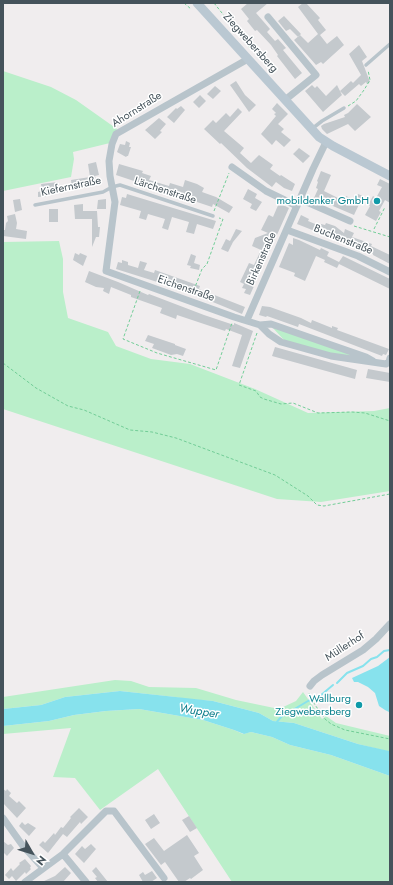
<!DOCTYPE html>
<meta charset="utf-8">
<style>
body{margin:0}
#map{position:relative;width:393px;height:885px;overflow:hidden;background:#f0edee;font-family:Jost,sans-serif}
canvas{display:block}
.frame{position:absolute;inset:0;border:4px solid #45535b;pointer-events:none}
.north{position:absolute;left:12px;top:833px;width:40px;height:40px;-webkit-text-stroke:3px #fff;paint-order:stroke;rotate:129deg;font-size:11px;font-weight:700;line-height:16px;text-align:center;color:#45535b}
.north::after{content:'';display:block;margin:auto;width:14px;height:18px;background:#45535b;clip-path:polygon(50% 0,100% 100%,50% 72%,0 100%)}
</style>
<div id="map">
<canvas width="393" height="885"></canvas>
<div class="frame"></div>
<div class="north">N</div>
</div>
<script>
const ctx = document.querySelector('canvas').getContext('2d');
ctx.lineJoin = 'round';
function fill(path, color) {
  ctx.fillStyle = color;
  ctx.fill(path, 'evenodd');
}
function poly(rows) {
  const path = new Path2D();
  for (const r of rows) {
    path.moveTo(r[0], r[1]);
    for (let i = 2; i < r.length; i += 2) path.lineTo(r[i], r[i + 1]);
  }
  return path;
}
function stroke(path, color, width, dash) {
  ctx.strokeStyle = color;
  ctx.lineWidth = width;
  ctx.lineCap = dash ? 'butt' : 'round';
  ctx.setLineDash(dash || []);
  ctx.stroke(path);
}
function label(font, color, halo, rows, align = 'center') {
  ctx.font = font + ' Jost,sans-serif';
  ctx.lineWidth = 3;
  ctx.setLineDash([]);
  ctx.textBaseline = 'middle';
  ctx.strokeStyle = halo;
  ctx.fillStyle = color;
  for (const [text, x, y, turn = 0] of rows) {
    ctx.save();
    ctx.translate(x, y);
    ctx.rotate((+turn || 0) * Math.PI / 180);
    ctx.textAlign = isNaN(turn) ? turn : align;
    if (halo) ctx.strokeText(text, 0, 0);
    ctx.fillText(text, 0, 0);
    ctx.restore();
  }
}
fill(poly([
 [3,71,51,87,76,100,117,129,110,143,73,152,74,159,71,177,3,191],
 [59,241,63,259,63,292,68,318,108,332,116,346,151,359,190,364,255,389,308,413,374,411,390,408,390,491,321,502,277,499,3,409,3,242],
 [272,327,351,354,351,357,319,351,284,340],
 [115,680,131,681,149,687,196,688,236,700,279,709,296,701,303,692,322,719,326,716,336,723,390,736,390,752,358,744,294,723,273,721,259,713,213,701,186,699,175,697,120,691,65,697,41,705,3,709,3,697],
 [139,709,203,720,234,730,243,734,251,732,272,737,290,745,331,755,390,776,390,882,232,882,158,769,100,810,75,778,53,777,71,728,3,734,3,726,49,721,74,715,106,711]
]), '#baefca');
fill(poly([
 [390,657,390,712,389,712,385,710,379,706,375,693,368,687,358,682,354,682,352,678,378,666],
 [120,691,213,701,259,713,273,721,294,723,358,744,389,751,390,752,390,776,331,755,290,745,272,737,251,732,244,734,234,730,203,720,139,709,106,711,74,715,49,721,3,726,3,709,41,705,65,697]
]), '#87e2ed');
stroke(poly([
 [337,683,347,673,363,666,371,659,377,657,384,651,390,650],
 [276,723,281,717,308,701,320,696,333,685]
]), '#87e2ed', 2);
fill(poly([
 [248,3,268,3,256,13,270,29,267,32,275,41,278,39,286,48,283,50,302,73,295,79,277,56,278,55,271,45,257,30,255,31,247,21,249,19,241,9],
 [303,3,306,3,320,18,318,20,326,30,320,35,327,44,337,36,344,45,323,64,321,62,316,65,294,40,300,35,308,43,318,34,298,7],
 [284,16,301,34,298,37,290,29,286,31,278,21],
 [359,45,367,57,362,61,370,82,367,84,366,82,361,86,359,84,345,96,340,91,351,81,353,83,361,75,349,54],
 [236,81,245,95,256,105,249,112,230,85],
 [312,85,315,88,317,86,326,96,337,85,342,95,323,112,305,91],
 [215,86,221,91,213,99,207,94],
 [200,95,206,101,199,108,193,102],
 [277,103,288,114,278,124,284,129,281,132,291,140,284,147,276,140,272,145,261,134,276,116,274,114,276,113,272,109],
 [357,104,371,117,355,131,348,124,327,134,322,129,321,126,324,124,345,117,344,115,348,113],
 [181,106,185,110,174,123,167,117,176,108,177,109],
 [238,108,242,112,224,131,244,148,240,153,251,163,259,155,273,165,270,169,280,176,281,175,295,184,292,191,284,188,276,182,272,187,247,168,221,143,220,144,204,129,213,120,216,123,226,113,230,117],
 [159,118,166,124,160,131,162,132,155,139,145,130],
 [126,141,130,143,129,147,131,147,128,156,127,156,126,157,117,152,120,144,125,145],
 [299,148,310,156,303,163,293,154],
 [96,162,99,175,95,176,97,184,86,186,86,187,72,190,71,180,90,177,88,164],
 [119,164,143,171,142,173,151,176,149,180,169,186,170,183,183,187,185,180,197,184,204,188,202,192,216,197,233,207,229,213,213,204,212,207,116,175],
 [321,171,331,175,324,191,344,201,346,196,355,200,358,194,363,196,354,215,314,198,318,189,316,188,318,182,317,181],
 [380,179,390,184,390,203,385,200,379,211,381,212,376,221,365,215,370,206,368,205,373,196,376,198,382,187,377,185],
 [58,182,59,190,49,191,49,196,38,197,38,192,42,191,41,184],
 [248,189,257,194,255,198,262,202,256,211,250,208,252,204,243,199],
 [127,194,216,221,213,229,197,224,194,234,186,232,189,222,172,217,168,230,162,228,165,219,148,214,146,220,139,218,141,211,120,205,122,197,126,198],
 [20,199,22,210,15,212,13,200],
 [106,199,106,209,97,209,98,200],
 [279,203,289,208,250,295,244,293,246,289,242,288,244,284,240,282,249,263,254,265,261,250,252,246,255,238,268,233,261,230,268,216,269,215,273,217],
 [83,204,83,211,97,211,98,227,100,227,99,237,96,237,92,247,92,219,75,219,74,205],
 [49,209,58,209,58,222,49,222],
 [15,214,17,223,16,229,27,231,26,239,3,236,3,230,5,230,6,223,8,221,7,216],
 [301,215,309,219,308,221,320,226,321,224,325,225,326,223,335,226,344,233,345,229,354,233,352,237,372,244,371,246,390,255,390,264,373,255,373,254,297,224],
 [236,229,242,231,233,242,228,252,221,249,226,239,230,241],
 [293,238,299,240,320,250,321,248,329,252,327,256,339,262,343,256,390,279,390,289,339,264,337,268,324,262,325,260,316,256,305,281,294,276,295,273,279,267,289,243,293,245],
 [75,253,79,255,80,253,87,256,83,266,73,260],
 [191,254,196,256,194,263,200,265,199,270,190,268,191,266,187,265],
 [122,260,128,262,128,265,138,268,140,261,147,263,144,270,154,273,155,270,200,286,199,289,245,307,242,314,186,291,116,269,118,262,122,263],
 [89,271,118,282,148,295,149,294,204,315,234,325,234,323,253,331,240,368,232,366,242,335,226,329,225,331,177,315,176,319,160,313,162,308,131,297,131,295,111,287,109,294,103,291,104,288,96,287,85,282],
 [262,306,270,307,301,318,311,323,312,320,332,328,332,326,338,328,337,330,389,349,386,355,383,354,382,356,299,324,298,327,267,316,266,317,259,315],
 [148,335,175,344,175,345,186,349,183,356,177,354,171,355,152,348,154,344,145,341],
 [275,347,357,370,355,379,272,356],
 [368,369,390,373,390,382,366,378],
 [3,789,6,791,7,789,11,793,9,796,17,803,19,801,26,808,17,818,3,803],
 [79,808,88,817,81,824,80,822,67,837,63,834,48,853,39,845,43,841,45,843,54,833,55,835,61,827,63,828,71,818,70,817],
 [154,814,160,823,151,829,145,820],
 [189,816,197,828,190,832,182,820],
 [22,822,25,825,28,823,36,828,29,836,19,826],
 [187,835,199,853,194,856,203,870,191,879,190,878,184,882,179,882,165,862,161,865,145,844,154,838,164,851],
 [3,841,8,845,11,844,14,848,7,856,3,852],
 [91,844,96,849,84,863,75,854,82,846,85,849],
 [25,859,31,866,30,868,31,869,26,874,25,872,16,881,12,876,9,879,5,875,11,868,13,871,20,864,19,863],
 [65,867,71,873,63,882,42,882,55,876],
 [96,867,108,882,98,882,95,878,97,877,92,871],
 [152,871,157,878,151,882,143,882,139,875,143,872,145,875]
]), '#c4c9cd');
stroke(poly([
 [184,3,191,9],
 [214,3,250,48],
 [348,106,356,101,364,90,370,80,368,70],
 [214,211,229,173],
 [354,226,390,237],
 [374,229,385,207],
 [140,291,123,339,157,353,216,370,232,323],
 [192,295,202,269,207,264,223,219,219,218],
 [257,333,239,385,256,391,260,397,264,399,281,404,293,403,318,413,352,412,365,413,390,421],
 [3,363,36,388,68,406,84,410,130,430,152,432,176,438,275,475,308,496,317,505,324,506,390,494],
 [309,693,313,702,325,719,331,724,345,730,390,739]
]), '#72cd97', 1, [3, 2]);
stroke(poly([
 [366,65,390,44],
 [313,128,322,121,344,108],
 [35,205,103,192,112,187,120,185,213,216]
]), '#b8c4cb', 3.5);
stroke(poly([
 [268,17,316,75,285,100],
 [248,59,116,134,112,144,109,161,110,176,115,202,106,271,234,317,260,325,269,334,281,342,331,356,379,363,386,364,389,362,390,358],
 [232,167,266,191,297,206],
 [300,199,350,221],
 [287,230,358,256,390,272],
 [247,320,313,169,326,142],
 [260,325,271,324,366,357,373,361],
 [310,686,314,681,322,675,363,650,376,639,390,624],
 [3,818,23,846,43,868],
 [63,854,86,882],
 [25,882,63,854,106,811,114,811,164,878]
]), '#b8c4cb', 7);
stroke(poly([
 [197,3,319,137,333,146,390,176]
]), '#bac8d2', 9);
for (const [x, y, r, color] of [
 [377,201,4,"#0f9aa8"],
 [359,705,4,"#0f9aa8"]
]) {
  const dot = new Path2D();
  dot.arc(x, y, r, 0, 2 * Math.PI);
  ctx.fillStyle = color;
  ctx.fill(dot);
  stroke(dot, '#fff', 1.5);
}
label('11px', '#45535b', '#fff', [
 ["Ziegwebersberg",250,43,48],
 ["Ahornstraße",137,110,-32],
 ["Kiefernstraße",71,187,-12],
 ["Lärchenstraße",165,191,18],
 ["Buchenstraße",343,240,22],
 ["Birkenstraße",262,259,-66],
 ["Eichenstraße",186,289,19],
 ["Müllerhof",345,647,-33]
]);
label('11px', '#0d838f', '#fff', [
 ["mobildenker GmbH",369,201],
 ["Wallburg",351,699],
 ["Ziegwebersberg",351,712]
], 'right');
label('italic 12px', '#0b7d8b', '#fff', [
 ["Wupper",199,712,9]
]);
</script>
